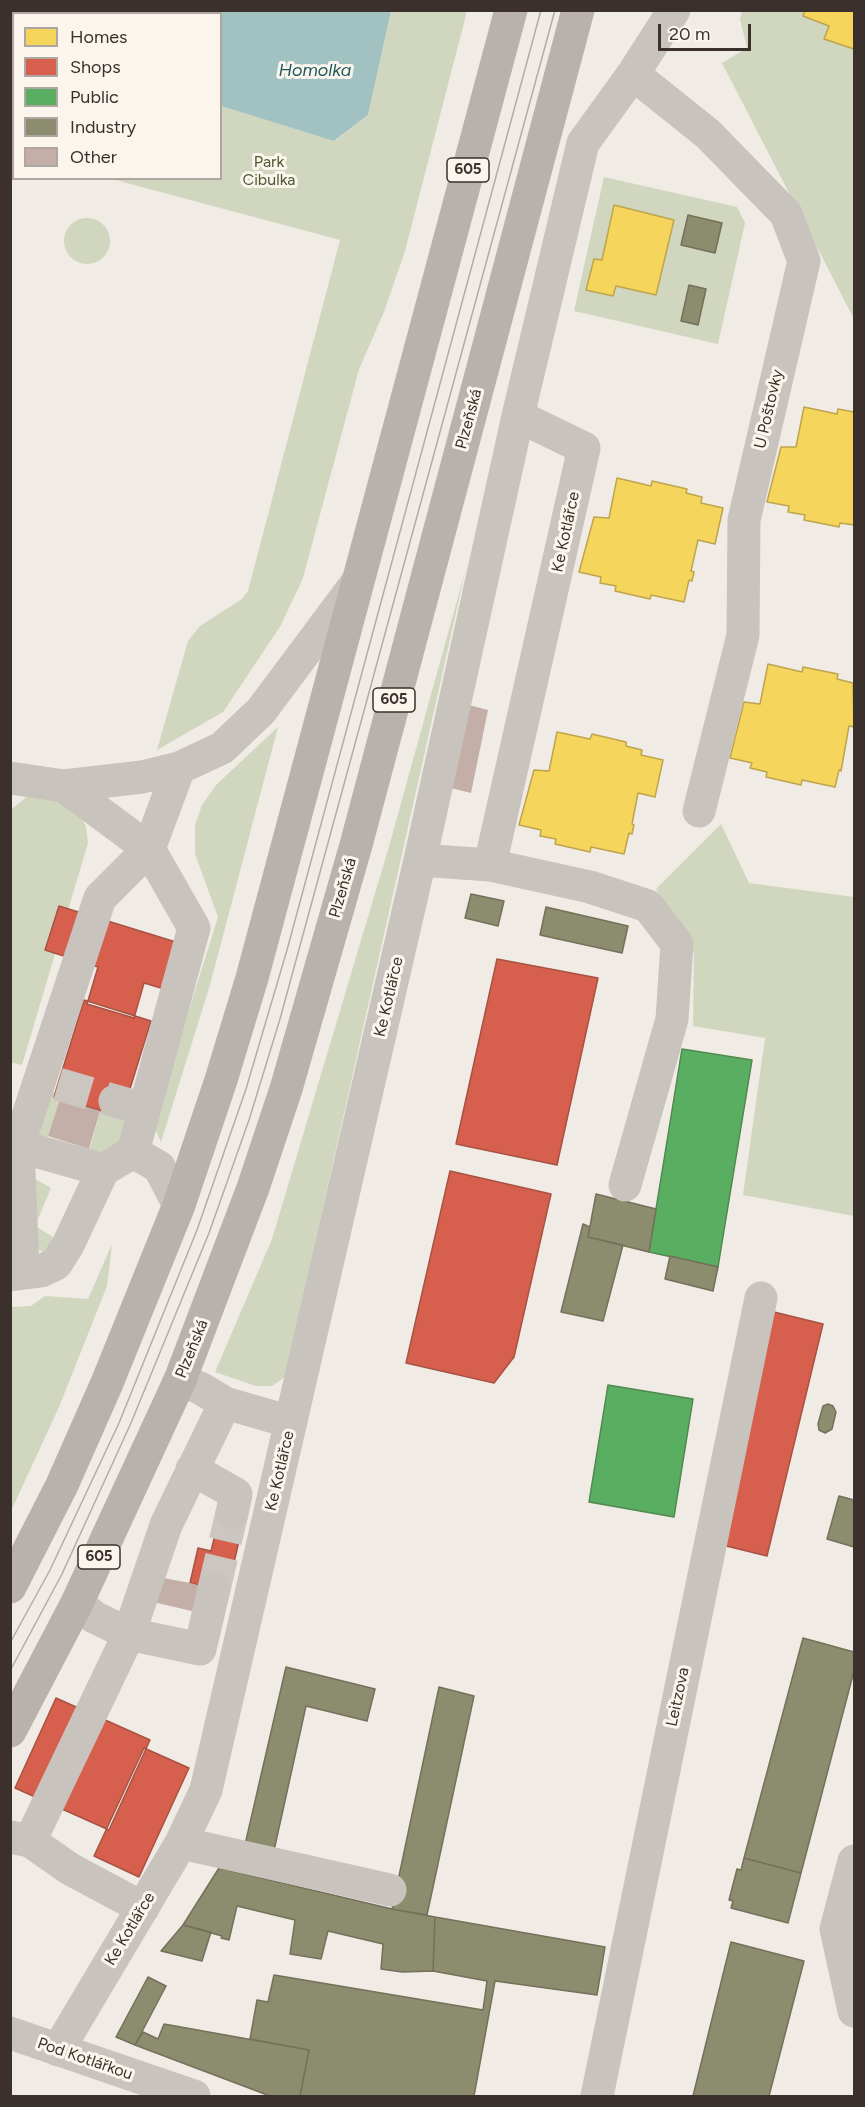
<!DOCTYPE html>
<meta charset="utf-8">
<style>
body{margin:0}
#map{position:relative;width:865px;height:2107px;overflow:hidden;background:#f0ebe5;font-family:Figtree,sans-serif}
canvas{display:block}
.frame{position:absolute;inset:0;border:12px solid #3b302b;pointer-events:none}
.legend{position:absolute;left:12px;top:12px;width:210px;height:168px;box-sizing:border-box;background:#fbf5ee;border:2px solid #aea6a0;margin:0;padding:8px 10px;list-style:none;font-size:18px;color:#3b302b}
.legend li{display:flex;align-items:center;gap:12px;height:30px}
.legend b{width:30px;border:2px solid #aea6a0}
.scale{position:absolute;left:658px;top:24px;width:93px;height:27px;box-sizing:border-box;border:3px solid #3b302b;border-top:0;padding-left:8px;font-size:18px;line-height:21px;white-space:nowrap;color:#3b302b;-webkit-text-stroke:4px #fbf5ee;paint-order:stroke}
</style>
<div id="map">
<canvas width="865" height="2107"></canvas>
<div class="frame"></div>
<ul class="legend">
<li><b style="height:16px;background:#f6d55c"></b>Homes</li>
<li><b style="height:16px;background:#d6604d"></b>Shops</li>
<li><b style="height:16px;background:#5aae61"></b>Public</li>
<li><b style="height:16px;background:#8c8c6e"></b>Industry</li>
<li><b style="height:16px;background:#c3afa7"></b>Other</li>
</ul>
<div class="scale">20 m</div>
</div>
<script>
const ctx = document.querySelector('canvas').getContext('2d');
ctx.lineJoin = 'round';
function fill(path, color) {
  ctx.fillStyle = color;
  ctx.fill(path, 'evenodd');
}
function poly(rows) {
  const path = new Path2D();
  for (const r of rows) {
    if (r.length === 3) {
      path.moveTo(r[0] + r[2], r[1]);
      path.arc(r[0], r[1], r[2], 0, 2 * Math.PI);
      continue;
    }
    path.moveTo(r[0], r[1]);
    for (let i = 2; i < r.length; i += 2) path.lineTo(r[i], r[i + 1]);
  }
  return path;
}
function stroke(path, color, width, dash) {
  ctx.strokeStyle = color;
  ctx.lineWidth = width;
  ctx.lineCap = dash ? 'butt' : 'round';
  ctx.setLineDash(dash || []);
  ctx.stroke(path);
}
function label(font, color, halo, rows, align = 'center') {
  ctx.font = font + ' Figtree,sans-serif';
  ctx.lineWidth = 6;
  ctx.setLineDash([]);
  ctx.textBaseline = 'middle';
  ctx.strokeStyle = halo;
  ctx.fillStyle = color;
  for (const [text, x, y, turn = 0] of rows) {
    ctx.save();
    ctx.translate(x, y);
    ctx.rotate((+turn || 0) * Math.PI / 180);
    ctx.textAlign = isNaN(turn) ? turn : align;
    if (halo) ctx.strokeText(text, 0, 0);
    ctx.fillText(text, 0, 0);
    ctx.restore();
  }
}
fill(poly([
 [391,11,467,11,405,251,384,312,359,369,303,578,281,625,223,712,157,750,188,641,200,626,242,599,248,591,340,240,112,179,220,178,221,106,335,141,368,115],
 [742,11,805,11,803,16,829,26,824,39,854,49,854,319,722,63,747,48,740,19],
 [10,25,14,26,14,179,11,183],
 [604,177,737,207,745,223,718,344,574,311],
 [614,205,674,220,656,295,616,286,613,296,587,290,594,259,602,260],
 [722,223,714,253,681,245],
 [87,241,23],
 [466,568,285,1377,272,1386,256,1386,215,1372,272,1239,390,843],
 [278,727,210,985,161,1142,153,1125,218,917,195,854,195,825,202,805,216,785],
 [28,796,66,801,79,812,86,827,88,843,22,1065,10,1062,10,810],
 [721,824,749,883,854,897,854,1216,743,1195,765,1038,693,1026,694,953,656,889],
 [56,1092,60,1099,45,1145,37,1143,50,1094],
 [100,1111,127,1119,118,1147,109,1156,89,1153],
 [32,1177,51,1188,35,1226,53,1237,46,1253,38,1250,34,1225],
 [112,1244,107,1286,59,1407,11,1511,11,1307,31,1306,45,1296,88,1299]
]), '#d1d6bf');
fill(poly([
 [10,11,11,10,391,11,368,115,334,141,221,106,220,14,14,14,13,26,11,25]
]), '#a1c2c1');
const homes = poly([
 [805,10,854,10,854,49,824,39,829,26,803,16,805,10],
 [614,205,674,220,656,295,616,286,613,296,586,290,594,259,602,260,614,205],
 [804,407,837,414,838,409,854,412,854,525,840,523,839,527,804,520,805,515,788,512,789,506,767,502,781,447,796,447,804,407],
 [617,478,651,486,652,481,687,489,686,493,702,497,701,503,723,508,715,544,698,540,691,571,694,572,692,581,689,580,684,602,651,595,650,599,615,591,616,586,600,583,601,577,579,572,594,517,609,518,617,478],
 [768,664,802,672,803,667,838,674,837,679,853,683,854,727,849,726,841,771,839,770,835,787,802,780,801,785,766,777,767,772,750,768,752,763,730,758,744,702,760,704,768,664],
 [557,732,590,739,592,734,626,742,626,746,642,750,641,755,663,760,655,797,638,793,632,824,634,825,632,834,629,833,624,854,591,847,590,852,555,844,556,839,540,836,541,830,519,825,534,770,549,771,557,732]
]);
fill(homes, '#f6d55c');
stroke(homes, '#bea44d', 1.5);
const shops = poly([
 [59,906,192,947,178,993,144,983,134,1018,87,1004,98,967,45,950,59,906],
 [497,959,598,978,557,1165,456,1144,497,959],
 [84,1000,151,1021,129,1092,112,1114,54,1097,84,1000],
 [450,1171,551,1194,514,1357,494,1383,406,1363,450,1171],
 [770,1311,823,1324,767,1556,714,1543,770,1311],
 [221,1511,245,1516,227,1592,190,1583,198,1548,211,1551,221,1511],
 [56,1698,150,1740,109,1830,15,1788,56,1698],
 [144,1748,189,1768,139,1877,94,1856,144,1748]
]);
fill(shops, '#d6604d');
stroke(shops, '#a85243', 1.5);
const public = poly([
 [682,1049,752,1060,718,1267,649,1252,682,1049],
 [608,1385,693,1399,674,1517,589,1502,608,1385]
]);
fill(public, '#5aae61');
stroke(public, '#518851', 1.5);
const industry = poly([
 [688,215,722,223,715,253,681,245,688,215],
 [689,285,706,289,698,325,681,321,689,285],
 [471,894,504,901,498,926,465,918,471,894],
 [546,907,628,926,622,953,540,935,546,907],
 [596,1194,656,1209,649,1252,588,1237,596,1194],
 [583,1224,590,1227,588,1237,623,1245,603,1321,561,1312,583,1224],
 [670,1256,718,1267,713,1291,665,1279,670,1256],
 [828,1404,833,1406,836,1412,832,1429,825,1433,819,1430,818,1424,823,1406,828,1404],
 [839,1496,854,1500,854,1547,827,1539,839,1496],
 [803,1638,854,1652,854,1671,801,1873,744,1858,803,1638],
 [286,1667,375,1689,367,1721,306,1706,273,1855,244,1849,286,1667],
 [439,1687,474,1696,427,1915,392,1909,439,1687],
 [744,1858,801,1873,788,1923,731,1908,733,1901,729,1900,737,1869,741,1870,744,1858],
 [219,1868,392,1909,435,1917,433,1971,402,1972,381,1969,383,1944,328,1931,321,1959,290,1954,295,1920,237,1906,229,1940,221,1938,222,1936,183,1925,219,1868],
 [435,1917,605,1947,597,1995,495,1981,474,2096,300,2096,309,2050,250,2039,257,2000,268,2002,274,1975,483,2010,487,1981,433,1971,435,1917],
 [183,1925,211,1932,202,1961,161,1951,183,1925],
 [731,1942,804,1961,769,2096,693,2096,731,1942],
 [148,1977,166,1986,135,2045,116,2037,148,1977],
 [164,2024,309,2050,300,2096,270,2096,135,2045,143,2032,158,2039,164,2024]
]);
fill(industry, '#8c8c6e');
stroke(industry, '#74705a', 1.5);
fill(poly([
 [469,705,488,710,471,793,451,788],
 [60,1099,100,1111,89,1149,48,1136],
 [158,1577,190,1583,225,1592,196,1612,153,1602]
]), '#c3afa7');
stroke(poly([
 [58,1084,115,1101],
 [214,1589,232,1513]
]), '#ccc6c0', 33, [33, 16]);
stroke(poly([
 [633,74,708,134,786,214,804,261,744,520,743,635,699,811],
 [10,778,64,786,142,777,179,768,222,748,261,711,355,585],
 [420,860,490,865,590,887,648,906,677,944,672,1019,625,1185],
 [490,865,584,448,518,416],
 [115,1101,144,1109],
 [18,1146,23,1272],
 [133,1152,159,1167,179,1205],
 [103,1170,18,1146,100,898,149,849,179,768],
 [10,1275,41,1271,56,1264,68,1245,103,1170,133,1152,194,928,149,849,64,786],
 [180,1380,200,1388,225,1403,291,1422],
 [192,1469,236,1494,232,1513],
 [77,1603,94,1617,129,1634,200,1649,214,1589],
 [10,1837,30,1841,129,1634,166,1525,225,1403],
 [30,1841,70,1869,143,1908],
 [181,1843,390,1890],
 [854,1861,836,1929,854,2011],
 [10,2033,194,2096],
 [58,2050,181,1843,206,1790,420,860,518,416,583,143,633,74,674,10],
 [597,2096,761,1298]
]), '#c9c3be', 33);
stroke(poly([
 [10,1587,62,1485,107,1383,179,1205,221,1080,252,978,511,10],
 [10,1731,77,1603,180,1380,253,1188,286,1089,356,845,578,10]
]), '#b8b1ad', 33);
stroke(poly([
 [10,1643,50,1570,119,1423,197,1230,246,1089,287,950,541,10],
 [10,1671,62,1574,131,1423,209,1233,249,1120,280,1019,555,10]
]), '#b1aca8', 1.5);
for (const [x, y, w] of [
 [468,170,42],
 [394,700,42],
 [99,1557,42]
]) {
  const box = new Path2D();
  box.roundRect(x - w / 2, y - 12, w, 24, 4.5);
  ctx.fillStyle = '#fbf5ee';
  ctx.fill(box);
  stroke(box, '#3b302b', 1.5);
}
label('bold 15px', '#3b302b', null, [
 ["605",468,170],
 ["605",394,700],
 ["605",99,1557]
]);
label('16px', '#4a5a2e', '#fbf5ee', [
 ["Park",269,162],
 ["Cibulka",269,180]
]);
label('16px', '#3b302b', '#fbf5ee', [
 ["U Poštovky",769,409,-77],
 ["Plzeňská",469,419,-75],
 ["Ke Kotlářce",566,532,-78],
 ["Plzeňská",343,888,-74],
 ["Ke Kotlářce",389,997,-77],
 ["Plzeňská",192,1349,-68],
 ["Ke Kotlářce",280,1471,-77],
 ["Leitzova",678,1697,-78],
 ["Ke Kotlářce",130,1929,-59],
 ["Pod Kotlářkou",85,2059,19]
]);
label('italic 18px', '#1f5a5e', '#fbf5ee', [
 ["Homolka",315,71]
]);
</script>
